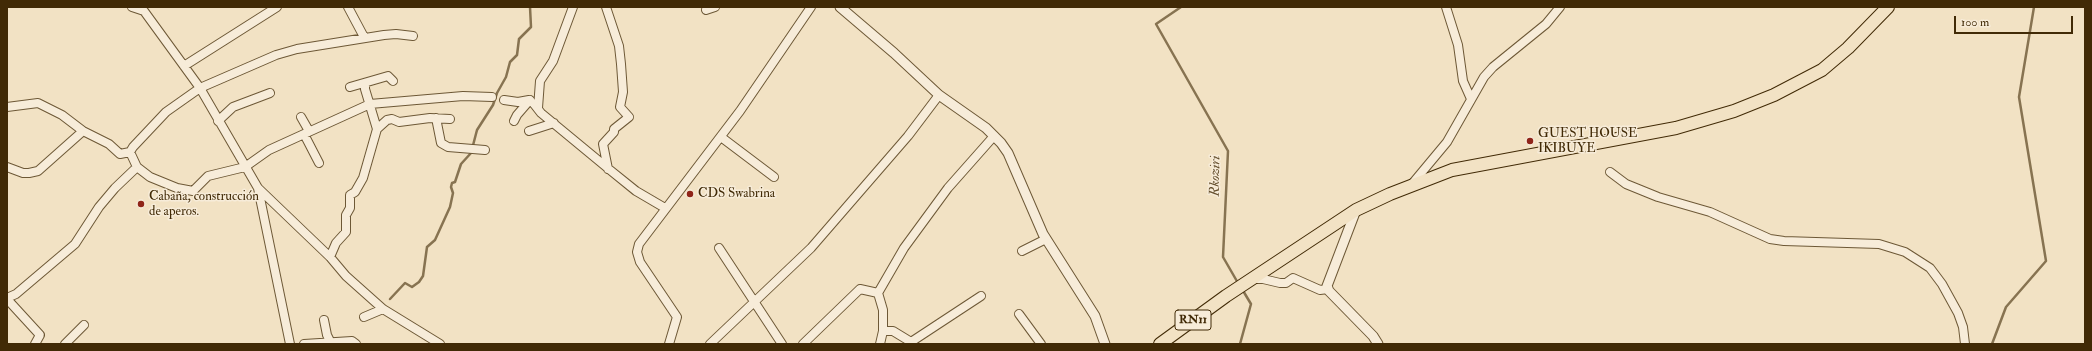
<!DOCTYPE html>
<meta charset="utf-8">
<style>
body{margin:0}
#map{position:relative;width:2092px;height:351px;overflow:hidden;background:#f2e2c4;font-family:"IM FELL Double Pica",serif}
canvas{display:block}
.frame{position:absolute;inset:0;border:8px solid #412a06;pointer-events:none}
.scale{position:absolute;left:1954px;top:16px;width:119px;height:18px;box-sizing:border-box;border:2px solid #412a06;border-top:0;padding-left:5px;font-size:12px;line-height:14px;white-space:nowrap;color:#412a06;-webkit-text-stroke:3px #f7ecd9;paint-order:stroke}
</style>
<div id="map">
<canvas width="2092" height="351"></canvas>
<div class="frame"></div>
<div class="scale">100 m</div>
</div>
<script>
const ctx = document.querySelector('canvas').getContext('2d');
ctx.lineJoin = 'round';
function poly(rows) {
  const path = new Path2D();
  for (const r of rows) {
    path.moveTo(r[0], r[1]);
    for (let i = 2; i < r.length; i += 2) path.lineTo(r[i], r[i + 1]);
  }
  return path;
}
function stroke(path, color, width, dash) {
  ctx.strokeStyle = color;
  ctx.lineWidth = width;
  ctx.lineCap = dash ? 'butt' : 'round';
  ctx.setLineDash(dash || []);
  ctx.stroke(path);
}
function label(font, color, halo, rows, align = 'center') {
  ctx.font = font + ' "IM FELL Double Pica",serif';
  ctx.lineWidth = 3;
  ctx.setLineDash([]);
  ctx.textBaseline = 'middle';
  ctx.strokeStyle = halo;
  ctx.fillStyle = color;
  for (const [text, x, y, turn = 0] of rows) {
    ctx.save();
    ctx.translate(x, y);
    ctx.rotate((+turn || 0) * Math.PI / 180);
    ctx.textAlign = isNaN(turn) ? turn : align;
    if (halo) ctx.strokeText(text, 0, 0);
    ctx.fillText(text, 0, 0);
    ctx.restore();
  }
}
stroke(poly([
 [1181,7,1156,24,1228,151,1223,257,1238,283],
 [390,299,405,283,412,287,419,282,423,276,427,247,435,240,450,207,453,193,451,187,452,183,455,182,461,164,471,153,477,130,493,105,497,93,506,77,510,62,517,55,519,39,531,27,530,7],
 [1240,344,1251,304,1242,289],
 [1992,344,2006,307,2046,261,2019,97,2034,7]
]), '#877351', 2.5);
const minor = poly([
 [132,7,144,11,200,88,258,188,290,344],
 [348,7,364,37],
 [606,7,619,46,621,64,623,92,620,107,629,117,614,129,614,132,603,144,608,169],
 [1446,7,1458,45,1463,81,1471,99],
 [706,10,715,7],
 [413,36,396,34,384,35,297,49,276,55,200,88,166,112,133,147,130,152,137,167,150,177,177,188,193,191,208,176,245,167,269,150,370,104,463,96,492,97],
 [184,66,277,7],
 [350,87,388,76,393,81],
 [504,100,518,102,529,100,534,104,541,113,610,170,636,191,665,208],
 [7,107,38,103,62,115,83,131,109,144,120,154,130,152],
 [538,108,540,81,553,61,573,7],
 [301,117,309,131],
 [436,118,441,143,448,147,485,150],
 [218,121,233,107,270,93],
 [514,121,517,115,530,100],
 [377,129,387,120,392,119,399,122,430,118,450,119],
 [529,131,554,123],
 [304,134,319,163],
 [721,137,774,177],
 [7,167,23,173,29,173,38,171,83,131],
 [1610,172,1626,184,1658,197,1710,212,1770,239,1784,241,1879,244,1905,252,1930,268,1942,284,1958,313,1963,327,1965,344],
 [1412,184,1447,142,1484,77,1493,67,1546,24,1560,7],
 [258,188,330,257,346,276,383,309,440,344],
 [719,248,782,344],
 [1022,251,1046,239],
 [330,257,336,243,346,232,346,215,350,208,350,195,355,192,363,178,377,129,365,89,365,83],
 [1252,279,1263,279,1280,283,1286,283,1293,278,1320,290,1328,289],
 [878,293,883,310,883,331,880,344],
 [7,298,16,294,75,244,99,207,115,188,137,167],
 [7,299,40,335,35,344],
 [1019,314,1041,344],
 [364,317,383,309],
 [324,320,327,335,331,343],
 [883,331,893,331,911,342,981,296],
 [65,344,84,325],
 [304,344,352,341,356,344],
 [669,344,677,317,640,262,637,252,639,244,740,111,811,7],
 [710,344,811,248,908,136,939,95],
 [803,344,860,289,878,293,904,248,948,188,994,136]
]);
const tertiary = poly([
 [840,7,894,53,939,95,986,128,1001,143,1008,153,1043,234,1095,316,1105,344],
 [1356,210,1327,286,1329,291,1373,336,1378,344]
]);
const primary = poly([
 [1160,344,1226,296,1356,210,1390,194,1452,170,1676,128,1734,111,1774,95,1822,70,1848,48,1888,7]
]);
stroke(minor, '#6d5836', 10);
stroke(tertiary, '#6d5836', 11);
stroke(primary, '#412a06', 14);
stroke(minor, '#f7ecd9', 8);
stroke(tertiary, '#f7ecd9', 9);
stroke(primary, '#f2e2c4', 12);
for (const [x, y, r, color] of [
 [1530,141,4,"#8f2418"],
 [690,194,4,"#8f2418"],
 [141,204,4,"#8f2418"]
]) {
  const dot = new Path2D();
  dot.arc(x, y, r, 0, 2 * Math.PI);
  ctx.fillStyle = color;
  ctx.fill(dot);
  stroke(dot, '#f7ecd9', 1.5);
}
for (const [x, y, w] of [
 [1193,320,36]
]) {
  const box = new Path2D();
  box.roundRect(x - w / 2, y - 10, w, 20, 3);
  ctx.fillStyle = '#f7ecd9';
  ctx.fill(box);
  stroke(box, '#412a06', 1);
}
label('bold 12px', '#412a06', null, [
 ["RN11",1193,320]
]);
label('13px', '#412a06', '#f7ecd9', [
 ["GUEST HOUSE",1538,134],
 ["IKIBUYE",1538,149],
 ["CDS Swabrina",698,194],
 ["Cabaña, construcción",149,197],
 ["de aperos.",149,212]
], 'left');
label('italic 14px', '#644e2c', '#f7ecd9', [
 ["Rkoziri",1216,176,-89]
]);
</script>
